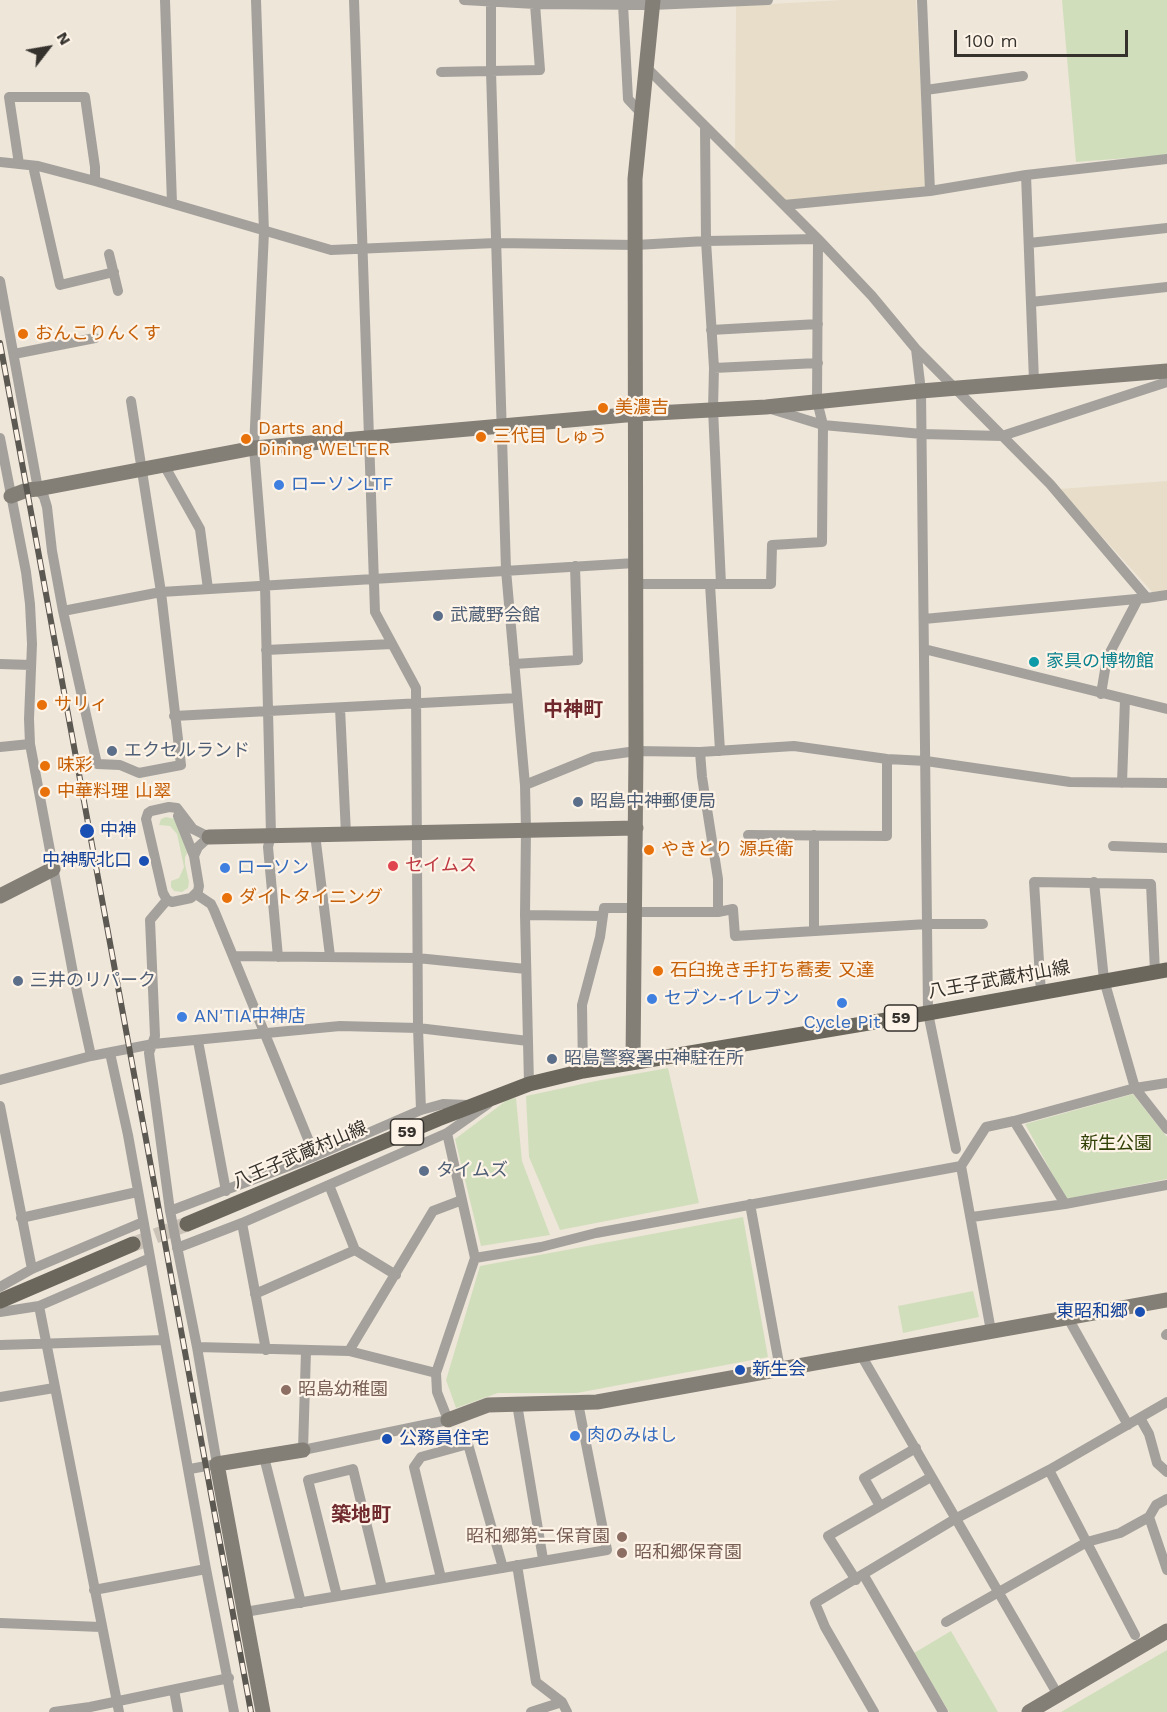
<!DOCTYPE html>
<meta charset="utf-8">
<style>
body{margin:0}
#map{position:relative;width:1167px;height:1712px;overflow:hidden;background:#efe6da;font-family:"Work Sans",sans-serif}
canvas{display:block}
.north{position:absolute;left:18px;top:18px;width:60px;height:60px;-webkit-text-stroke:4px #fdf3e7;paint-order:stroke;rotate:59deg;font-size:16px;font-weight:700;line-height:24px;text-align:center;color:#35322d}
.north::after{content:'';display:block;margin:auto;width:21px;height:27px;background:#35322d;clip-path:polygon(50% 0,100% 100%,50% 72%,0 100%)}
.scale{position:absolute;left:954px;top:30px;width:174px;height:27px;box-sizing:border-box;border:3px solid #35322d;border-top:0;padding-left:8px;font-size:18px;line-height:21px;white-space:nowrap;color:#35322d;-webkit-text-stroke:4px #fdf3e7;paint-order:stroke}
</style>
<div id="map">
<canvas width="1167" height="1712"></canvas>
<div class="north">N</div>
<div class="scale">100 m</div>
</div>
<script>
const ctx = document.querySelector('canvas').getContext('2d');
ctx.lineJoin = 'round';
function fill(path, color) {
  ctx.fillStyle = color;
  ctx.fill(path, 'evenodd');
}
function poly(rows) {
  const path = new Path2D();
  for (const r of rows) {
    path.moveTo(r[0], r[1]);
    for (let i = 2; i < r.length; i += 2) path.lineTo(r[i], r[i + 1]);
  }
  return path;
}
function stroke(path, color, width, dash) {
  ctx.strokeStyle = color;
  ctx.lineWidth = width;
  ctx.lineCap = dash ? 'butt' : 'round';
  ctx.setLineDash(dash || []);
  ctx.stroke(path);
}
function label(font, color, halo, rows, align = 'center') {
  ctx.font = font + ' "Work Sans","Noto Sans JP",sans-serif';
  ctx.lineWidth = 4.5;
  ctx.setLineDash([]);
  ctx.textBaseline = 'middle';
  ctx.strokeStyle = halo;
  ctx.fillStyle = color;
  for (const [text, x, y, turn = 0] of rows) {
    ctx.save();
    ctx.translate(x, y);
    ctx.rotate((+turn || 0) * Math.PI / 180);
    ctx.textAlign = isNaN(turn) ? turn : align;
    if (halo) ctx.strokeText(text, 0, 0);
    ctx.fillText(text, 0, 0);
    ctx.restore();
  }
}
fill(poly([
 [842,0,916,0,926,190,777,203,735,160,736,6],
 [1167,481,1167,592,1154,594,1059,489]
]), '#e7ddc8');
fill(poly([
 [1062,0,1167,0,1167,155,1076,162],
 [166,817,175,819,189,850,185,857,185,864,189,882,188,888,182,892,174,891,171,887,171,881,179,878,184,867,177,834,170,826,159,825,161,819],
 [668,1068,699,1203,560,1230,529,1157,526,1096,596,1081],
 [1133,1094,1167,1137,1167,1179,1066,1199,1025,1124],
 [516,1098,522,1161,550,1235,481,1246,455,1139,507,1100],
 [743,1217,768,1357,577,1393,498,1393,456,1408,446,1380,480,1266],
 [973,1291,979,1317,903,1333,898,1306],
 [951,1631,998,1712,949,1712,914,1653],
 [1167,1650,1167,1712,1061,1712]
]), '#d1debc');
stroke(poly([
 [134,1244,187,1224]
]), '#cac2b7', 15, [15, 8]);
stroke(poly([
 [165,0,172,203],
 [256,0,264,232,254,448,265,585,271,835,268,847,278,957],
 [354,0,375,612,416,688,418,1028,421,1110],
 [464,0,535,4,652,5,768,0],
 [491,0,491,71,506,570,525,785,526,830,525,915,529,1084],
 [922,0,930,191],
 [623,4,628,99,642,114],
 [646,67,818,239,872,296,916,349,1050,484,1147,598],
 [441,72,540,70,535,4],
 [926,90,1023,76],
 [705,126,706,241,714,368,713,409,721,584],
 [0,162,38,166,95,181,331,250,496,243,636,245,706,241,818,239,817,401,823,425,822,542,772,545,771,584,635,584],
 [19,164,9,97,85,97,95,167,95,181],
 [33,166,60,285,114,272],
 [1026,175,1034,381],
 [784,205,930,191,1026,175,1167,159],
 [1029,243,1167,228],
 [109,254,118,291],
 [0,281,38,489,44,497,47,507,52,551,63,611,97,764,120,765,139,773,181,765,161,592,131,401],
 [1031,302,1167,287],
 [711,330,818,324],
 [916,349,921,391,928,1013,956,1149],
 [14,354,95,338],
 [714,368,818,363],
 [771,409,823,425,922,434,1002,436,1167,382],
 [0,438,26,572,30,604,32,644,29,719,30,744,73,973,91,1056],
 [164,465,200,529,208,589],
 [710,584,720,751],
 [63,611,161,592,635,563],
 [924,619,1147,598,1167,595],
 [924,649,1167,709],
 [266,650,392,644],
 [0,664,31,665],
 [514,664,578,660,575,566],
 [1101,694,1107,658,1138,599],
 [340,708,346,834],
 [174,716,517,698],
 [0,747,30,744],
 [700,752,702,777,718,879,718,912],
 [1122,783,1125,699],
 [525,785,594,757,636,751,700,752,794,746,887,759,926,761,1070,782,1167,783],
 [169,807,177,808,193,829,209,837,198,847,194,856,199,886,198,891,191,898,172,902,167,900,163,893,146,819,148,813,151,811,169,807],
 [178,816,194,856],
 [315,834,330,956],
 [748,835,887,836,887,759],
 [814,835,814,931],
 [1113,846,1167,848],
 [1094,882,1104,980,1135,1088,1167,1129],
 [196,894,211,904,214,910,315,1156],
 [167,900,150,920,155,1036,149,1053,170,1211,197,1347,217,1464,190,1469],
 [635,912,718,912,733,909,735,936,927,924,983,924],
 [525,915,603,916],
 [233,956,417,958,526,969],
 [1041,993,1034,882,1151,884,1155,972],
 [198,1041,226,1191],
 [110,1053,128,1135,206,1569,234,1712],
 [583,1071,582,1005,600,937,604,908,636,908],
 [0,1080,91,1056,153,1044,340,1026,418,1028,528,1041],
 [0,1106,32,1269],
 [1014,1121,1065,1204],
 [961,1166,986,1127,1014,1121,1135,1088,1167,1083],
 [750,1204,780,1369],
 [170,1211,315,1156,421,1110,443,1104,468,1105],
 [972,1217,1065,1204,1167,1185],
 [21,1218,137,1192],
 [242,1223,266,1350],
 [177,1248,242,1223,447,1133,488,1104],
 [355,1250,396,1275],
 [475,1258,541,1247,596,1233,961,1166,991,1331],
 [0,1287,32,1269,143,1222],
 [255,1294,355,1250,329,1185],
 [39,1306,119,1712],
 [0,1312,39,1306,150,1258],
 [1068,1318,1128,1425],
 [1166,1335,1167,1334],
 [0,1345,164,1340],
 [197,1347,349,1351,436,1373],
 [306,1351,303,1450,448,1420,437,1392,436,1373,475,1258,447,1133],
 [349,1351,433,1211,462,1200],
 [861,1355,1058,1695],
 [0,1397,54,1388],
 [517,1404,543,1559],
 [1140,1418,1149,1434,1157,1463,1167,1472],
 [264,1457,301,1603],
 [1049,1470,1135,1635],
 [880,1506,864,1478,916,1448],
 [1149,1517,1167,1570],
 [517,1565,536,1682,562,1702,567,1712],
 [863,1574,943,1712],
 [441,1578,414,1467,421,1457,468,1444,503,1568],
 [856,1580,828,1536,931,1477],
 [94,1590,206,1569],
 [337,1596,308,1480,353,1469,382,1588],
 [245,1612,607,1550,578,1403],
 [946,1622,1087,1542,1120,1533,1149,1517,1156,1505,1167,1499],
 [0,1623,101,1627],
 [174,1690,178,1712],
 [54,1712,90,1707,229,1678],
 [531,1712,562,1702],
 [874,1712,825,1627,815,1603,955,1519,1049,1470,1167,1402]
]), '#a4a19c', 10);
stroke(poly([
 [11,496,27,490,38,489,254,448,637,414,766,407,921,391,1167,371],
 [209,837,636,828],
 [0,896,53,869],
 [633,1062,636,751,635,179,653,0],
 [448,1420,488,1405,597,1402,1167,1300],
 [263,1712,217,1464,303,1450],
 [1029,1712,1167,1631]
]), '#837f77', 15);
stroke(poly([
 [187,1224,438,1119,529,1084,583,1071,928,1013,1167,970],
 [0,1301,133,1244]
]), '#6c675d', 15);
const rail = poly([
 [0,343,251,1712]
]);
stroke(rail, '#5c5852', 6);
stroke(rail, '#fdf3e7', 4, [11]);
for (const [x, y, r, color] of [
 [23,334,6,"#e8710a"],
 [603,408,6,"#e8710a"],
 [481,437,6,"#e8710a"],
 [246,439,6,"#e8710a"],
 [279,485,6,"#3f7fe0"],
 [438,616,6,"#5c6f8a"],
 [1034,662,6,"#0f9aa8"],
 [42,705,6,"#e8710a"],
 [112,751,6,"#5c6f8a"],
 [45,766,6,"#e8710a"],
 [45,792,6,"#e8710a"],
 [578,802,6,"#5c6f8a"],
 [87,831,8,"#1a4fb4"],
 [649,850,6,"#e8710a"],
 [144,861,6,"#1a4fb4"],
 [393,866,6,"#e0444e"],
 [225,868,6,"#3f7fe0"],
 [227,898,6,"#e8710a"],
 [658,971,6,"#e8710a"],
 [18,981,6,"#5c6f8a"],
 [652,999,6,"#3f7fe0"],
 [842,1003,6,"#3f7fe0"],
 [182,1017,6,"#3f7fe0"],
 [552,1059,6,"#5c6f8a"],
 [424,1171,6,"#5c6f8a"],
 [1140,1312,6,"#1a4fb4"],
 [740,1370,6,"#1a4fb4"],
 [286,1390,6,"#8d6e63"],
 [575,1436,6,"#3f7fe0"],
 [387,1439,6,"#1a4fb4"],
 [622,1537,6,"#8d6e63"],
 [622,1553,6,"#8d6e63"]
]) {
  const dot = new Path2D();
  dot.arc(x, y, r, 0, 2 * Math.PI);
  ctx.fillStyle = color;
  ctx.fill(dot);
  stroke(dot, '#fdf3e7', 2);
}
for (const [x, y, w] of [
 [901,1018,33],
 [407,1132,33]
]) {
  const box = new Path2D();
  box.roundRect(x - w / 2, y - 13, w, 26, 4.5);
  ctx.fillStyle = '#fdf3e7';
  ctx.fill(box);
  stroke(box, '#35322d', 1.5);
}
label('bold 16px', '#35322d', null, [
 ["59",901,1018],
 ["59",407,1132]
]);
label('18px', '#c56008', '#fdf3e7', [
 ["おんこりんくす",35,334],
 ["美濃吉",615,408],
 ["Darts and",258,429],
 ["Dining WELTER",258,450],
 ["三代目 しゅう",493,437],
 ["サリィ",54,705],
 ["味彩",57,766],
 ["中華料理 山翠",57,792],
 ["やきとり 源兵衛",661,850],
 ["ダイトタイニング",239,898],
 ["石臼挽き手打ち蕎麦 又達",670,971]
], 'left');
label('18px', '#366cbe', '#fdf3e7', [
 ["ローソンLTF",291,485],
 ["ローソン",237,868],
 ["セブン-イレブン",664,999],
 ["AN'TIA中神店",194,1017],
 ["Cycle Pit",842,1023,"center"],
 ["肉のみはし",587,1436]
], 'left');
label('18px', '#4e5e75', '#fdf3e7', [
 ["武蔵野会館",450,616],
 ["エクセルランド",124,751],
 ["昭島中神郵便局",590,802],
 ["三井のリパーク",30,981],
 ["昭島警察署中神駐在所",564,1059],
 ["タイムズ",436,1171]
], 'left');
label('18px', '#0d838f', '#fdf3e7', [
 ["家具の博物館",1046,662]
], 'left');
label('18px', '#164399', '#fdf3e7', [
 ["中神",100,831],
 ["中神駅北口",132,861,"right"],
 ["東昭和郷",1128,1312,"right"],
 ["新生会",752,1370],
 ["公務員住宅",399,1439]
], 'left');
label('18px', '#be3a42', '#fdf3e7', [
 ["セイムス",405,866]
], 'left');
label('18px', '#35322d', '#fdf3e7', [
 ["八王子武蔵村山線",999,980,-10],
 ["八王子武蔵村山線",300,1155,-23]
]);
label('18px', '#304006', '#fdf3e7', [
 ["新生公園",1116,1144]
]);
label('18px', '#785e54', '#fdf3e7', [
 ["昭島幼稚園",298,1390],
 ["昭和郷第二保育園",610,1537,"right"],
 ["昭和郷保育園",634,1553]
], 'left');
label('bold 20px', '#702a2e', '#fdf3e7', [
 ["中神町",573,710],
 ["築地町",361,1515]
]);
</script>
